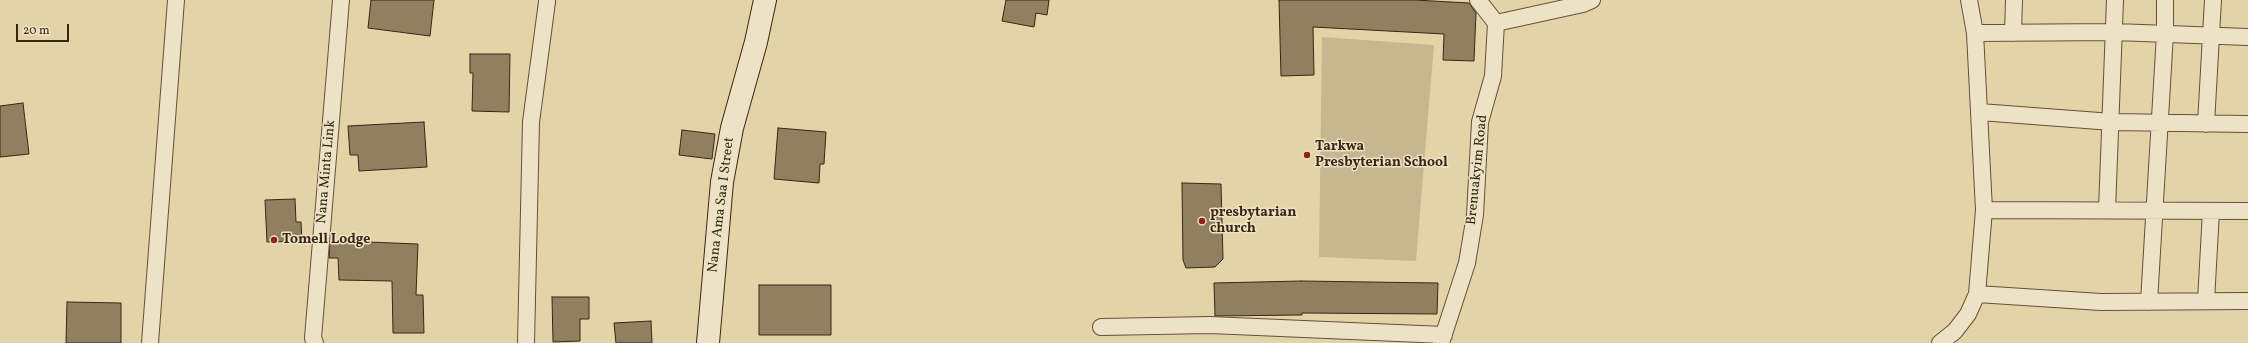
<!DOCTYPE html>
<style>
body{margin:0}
#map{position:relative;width:2248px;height:343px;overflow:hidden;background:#e5d3a8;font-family:Vollkorn,serif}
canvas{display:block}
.scale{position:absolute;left:16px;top:24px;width:53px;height:18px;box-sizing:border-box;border:2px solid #372613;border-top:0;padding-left:5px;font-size:12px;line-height:14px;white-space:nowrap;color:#372613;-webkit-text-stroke:3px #eee2c6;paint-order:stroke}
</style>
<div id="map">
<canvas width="2248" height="343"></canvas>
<div class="scale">20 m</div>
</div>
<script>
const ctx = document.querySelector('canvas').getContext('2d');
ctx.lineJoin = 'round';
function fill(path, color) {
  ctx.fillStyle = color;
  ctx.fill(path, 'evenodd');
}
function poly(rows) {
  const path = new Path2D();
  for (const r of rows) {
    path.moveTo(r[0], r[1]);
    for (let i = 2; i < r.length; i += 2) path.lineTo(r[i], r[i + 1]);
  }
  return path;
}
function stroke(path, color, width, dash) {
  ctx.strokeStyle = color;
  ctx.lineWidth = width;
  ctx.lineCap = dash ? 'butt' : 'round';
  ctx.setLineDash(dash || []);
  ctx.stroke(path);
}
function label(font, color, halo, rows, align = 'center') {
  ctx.font = font + ' Vollkorn,serif';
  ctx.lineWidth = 3;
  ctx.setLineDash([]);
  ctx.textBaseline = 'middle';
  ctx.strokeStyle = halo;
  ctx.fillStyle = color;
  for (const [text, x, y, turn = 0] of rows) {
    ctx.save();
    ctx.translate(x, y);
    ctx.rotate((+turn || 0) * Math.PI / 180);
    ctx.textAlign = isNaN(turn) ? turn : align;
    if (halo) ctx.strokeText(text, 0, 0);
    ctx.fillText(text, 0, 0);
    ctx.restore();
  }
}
fill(poly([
 [1322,37,1434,45,1416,261,1319,257]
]), '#c7b68f');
const building = poly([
 [371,0,434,0,430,36,368,28,371,0],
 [1006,0,1049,0,1047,15,1036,13,1034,27,1002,21,1006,0],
 [1279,0,1415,0,1469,3,1476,13,1474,61,1443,60,1444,34,1313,27,1314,75,1281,76,1279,0],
 [470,54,510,54,509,112,472,111,473,73,470,73,470,54],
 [23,103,29,154,0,157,0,106,23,103],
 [424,122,427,167,359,171,358,155,350,155,348,126,424,122],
 [778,128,826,132,824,164,820,164,819,183,774,179,778,128],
 [682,130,715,134,712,159,679,155,682,130],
 [1182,183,1221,184,1223,259,1215,267,1186,268,1183,260,1182,183],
 [295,199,296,222,301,222,302,241,267,242,265,200,295,199],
 [368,242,418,244,416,295,423,295,424,333,393,333,392,281,339,280,338,258,329,258,330,243,368,242],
 [1301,281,1438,283,1437,314,1302,313,1302,315,1215,316,1214,283,1301,281],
 [759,285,831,285,831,335,759,335,759,285],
 [552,297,589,297,589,319,580,319,580,341,553,342,552,297],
 [67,302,121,303,121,343,66,343,67,302],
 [651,321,652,343,616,343,614,323,651,321]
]);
fill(building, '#918060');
stroke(building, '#372613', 1);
const street = poly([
 [1496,23,1583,4,1592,0],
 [1975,33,2115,32,2248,37],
 [2013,33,2014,0],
 [1980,112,2112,122,2248,124],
 [2206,124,2213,0],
 [1984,210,2248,211],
 [2107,210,2115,0],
 [1977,294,2101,302,2248,301],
 [2206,301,2211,211],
 [2149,302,2165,34,2165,0],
 [1101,327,1210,325,1444,335],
 [150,343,176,0],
 [315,343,313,338,341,0],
 [526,343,531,122,547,2],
 [1441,343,1467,263,1475,215,1480,122,1493,76,1496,23,1478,0],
 [1940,343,1955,331,1968,314,1977,294,1984,210,1975,33,1969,0]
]);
const secondary = poly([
 [708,343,722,182,732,128,756,42,765,0]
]);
stroke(street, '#625138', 18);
stroke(secondary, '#372613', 24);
stroke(street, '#eee2c6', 16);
stroke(secondary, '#eee2c6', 22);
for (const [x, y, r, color] of [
 [1307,155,4,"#8f2418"],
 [1202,221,4,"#8f2418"],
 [274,240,4,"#8f2418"]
]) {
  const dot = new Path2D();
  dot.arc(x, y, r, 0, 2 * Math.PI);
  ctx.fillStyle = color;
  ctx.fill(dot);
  stroke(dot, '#eee2c6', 1.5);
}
label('bold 14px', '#372613', '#eee2c6', [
 ["Tarkwa",1315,147],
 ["Presbyterian School",1315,163],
 ["presbytarian",1210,213],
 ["church",1210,229],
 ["Tomell Lodge",282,240]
], 'left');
label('14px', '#372613', '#eee2c6', [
 ["Brenuakyim Road",1478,170,-84],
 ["Nana Minta Link",327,172,-85],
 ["Nana Ama Saa I Street",722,205,-83]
]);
</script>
